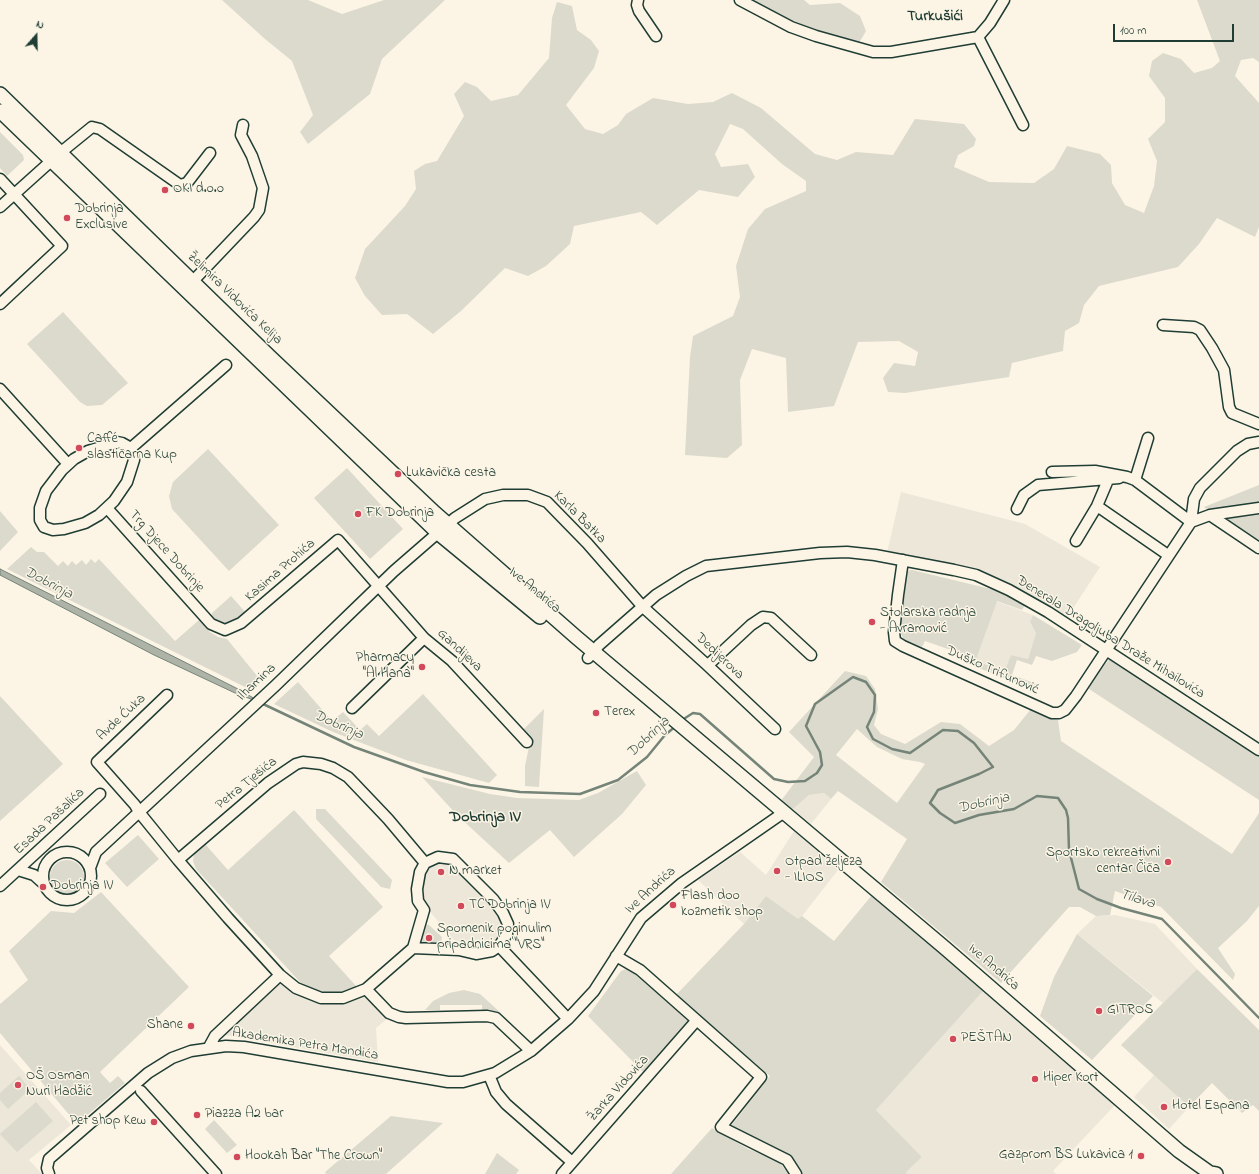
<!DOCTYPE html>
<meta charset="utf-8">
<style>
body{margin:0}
#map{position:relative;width:1259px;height:1174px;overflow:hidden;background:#fcf5e5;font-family:"Indie Flower",sans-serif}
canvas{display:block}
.north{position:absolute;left:16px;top:16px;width:40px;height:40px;-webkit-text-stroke:3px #fcf5e5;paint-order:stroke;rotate:20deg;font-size:11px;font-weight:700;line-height:16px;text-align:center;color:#1f3d34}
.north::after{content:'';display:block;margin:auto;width:14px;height:18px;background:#1f3d34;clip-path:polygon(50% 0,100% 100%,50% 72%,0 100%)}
.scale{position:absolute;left:1113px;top:24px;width:121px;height:18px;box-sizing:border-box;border:2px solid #1f3d34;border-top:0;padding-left:5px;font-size:12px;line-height:14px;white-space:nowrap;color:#1f3d34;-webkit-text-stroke:3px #fcf5e5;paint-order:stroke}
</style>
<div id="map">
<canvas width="1259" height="1174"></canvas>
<div class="north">N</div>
<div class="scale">100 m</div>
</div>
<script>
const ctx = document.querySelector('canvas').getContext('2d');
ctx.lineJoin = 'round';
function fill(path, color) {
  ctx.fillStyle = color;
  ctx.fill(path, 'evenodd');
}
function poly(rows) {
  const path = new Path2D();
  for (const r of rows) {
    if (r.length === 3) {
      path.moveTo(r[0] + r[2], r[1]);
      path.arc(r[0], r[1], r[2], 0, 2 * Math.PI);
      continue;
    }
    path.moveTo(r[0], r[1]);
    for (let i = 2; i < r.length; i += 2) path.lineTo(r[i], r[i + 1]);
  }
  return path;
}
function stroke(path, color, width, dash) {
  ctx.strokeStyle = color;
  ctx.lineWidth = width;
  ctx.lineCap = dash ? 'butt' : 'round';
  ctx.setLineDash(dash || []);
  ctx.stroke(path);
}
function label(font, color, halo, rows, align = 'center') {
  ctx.font = font + ' "Indie Flower",sans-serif';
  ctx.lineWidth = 3;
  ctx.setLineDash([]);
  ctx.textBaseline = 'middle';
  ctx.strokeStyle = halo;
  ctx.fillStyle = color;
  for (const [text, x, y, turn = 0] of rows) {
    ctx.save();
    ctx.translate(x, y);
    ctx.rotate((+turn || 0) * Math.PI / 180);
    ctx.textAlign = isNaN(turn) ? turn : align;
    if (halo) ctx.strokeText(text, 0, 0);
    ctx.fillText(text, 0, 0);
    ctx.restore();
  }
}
fill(poly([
 [901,492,1025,524,1100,567,1068,616,983,571,887,553],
 [912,570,1033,615,1030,622,1036,633,1028,659,1011,655,1005,673,976,660,987,629,907,571],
 [824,793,831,799,811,824,793,809,809,795],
 [794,831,838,870,799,920,766,896,744,924,698,880,740,852,766,875],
 [449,860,496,906,504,920,502,935,492,946,477,952,461,948,420,900,421,876,428,864],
 [1115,915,1155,924,1197,969,1163,1003,1077,934,1096,916],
 [281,982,304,996,363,993,387,1019,376,1028,378,1062,225,1035,225,1032],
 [985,989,1115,1105,1053,1171,1056,1174,907,1174,905,1172,922,1157,876,1110],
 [0,1045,71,1125,29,1160,42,1174,0,1174],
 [1154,1075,1189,1107,1169,1129,1134,1097]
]), '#ece7d8');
fill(poly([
 [222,0,308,0,342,14,384,0,445,0,382,59,370,94,308,144,300,132,313,115,292,61,265,39],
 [752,0,804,0,810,5,840,3,860,16,866,31,859,43,819,32,784,18],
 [1197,0,1259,0,1259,62,1253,58,1241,60,1235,76,1259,103,1259,227,1255,237,1217,218,1199,244,1178,267,1099,286,1084,305,1079,323,1065,331,1063,351,1012,363,1009,377,905,393,888,392,883,378,894,363,915,366,918,352,899,341,858,342,834,406,788,412,786,358,752,349,740,380,742,445,727,458,685,455,690,357,693,336,733,316,740,297,736,266,748,229,765,209,806,191,806,181,782,164,743,129,730,124,715,154,721,167,748,164,755,177,738,197,699,190,657,225,641,212,574,226,570,244,546,266,528,276,505,268,461,311,433,334,407,314,382,315,365,296,355,278,365,249,405,206,416,189,414,171,425,164,437,161,464,116,454,94,465,82,477,87,491,101,518,95,549,58,552,18,557,2,572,6,577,30,591,40,599,51,594,68,566,105,585,129,603,134,618,125,626,114,653,98,688,104,713,102,732,93,761,108,815,154,837,160,856,152,893,155,915,119,964,124,976,139,974,146,958,155,954,167,989,182,1034,183,1054,169,1067,146,1100,154,1111,165,1112,183,1125,205,1144,213,1154,186,1157,161,1148,139,1165,122,1165,98,1149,76,1152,61,1163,53,1181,59,1194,73,1212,68,1220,61],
 [0,132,23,155,24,160,7,176,0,168],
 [63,312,128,383,102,405,87,406,80,402,27,344],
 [208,449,279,525,229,571,172,509,169,496,173,482],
 [347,468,403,529,370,559,314,498],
 [1259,485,1259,549,1204,507],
 [0,511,18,532,0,551],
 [31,547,37,552,44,552,58,566,63,561,68,566,72,561,76,565,82,560,86,565,91,559,95,563,99,559,175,641,199,620,210,632,218,637,227,639,258,677,247,688,7,569],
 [912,570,999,591,1025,605,1022,610,997,601,976,660,1004,673,1011,655,1028,659,1036,633,1030,622,1033,615,1082,645,1077,652,1052,661,1036,656,1032,665,1017,660,1012,675,1037,684,1035,690,966,663,968,656,925,641,922,647,904,640,900,631,907,571],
 [231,596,247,614,226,626,211,618,212,613],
 [1117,650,1259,742,1259,800,1086,687],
 [845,671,866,676,875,689,878,709,874,725,881,734,905,744,941,722,960,724,989,746,1014,730,1031,709,1058,720,1061,741,1232,854,1259,813,1259,906,1247,921,1218,948,1235,974,1233,980,1161,907,1115,891,1110,915,1096,916,1080,907,1069,907,1001,983,881,882,907,839,838,791,831,799,824,793,809,795,793,809,780,802,814,757,789,732],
 [857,729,877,747,902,759,920,762,925,764,897,803,836,755],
 [298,682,332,721,343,712,360,730,367,724,379,736,423,694,497,775,489,783,406,760,333,732,274,704],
 [0,696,63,764,0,821],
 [544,709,539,787,525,786,525,766,530,742,521,732],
 [637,771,646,785,622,814,574,857,550,830,509,863,458,816,422,777,490,794,517,798,579,800,598,793],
 [316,809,325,809,392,880,390,889,381,887,316,819],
 [294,810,383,907,329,956,357,987,351,992,334,994,314,990,300,982,196,869,193,861,194,854,206,845,228,870],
 [138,835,159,859,127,887,105,863],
 [67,877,17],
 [101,892,189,987,100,1072,110,1083,118,1076,125,1083,77,1124,0,1033,0,1004,28,980,9,951,51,911,74,913],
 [872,895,985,989,876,1110,922,1157,906,1172,907,1174,800,1174,794,1160,786,1154,731,1126,770,1076,676,995,744,924,766,896,798,919,802,916,834,941],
 [424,924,429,925,442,937,441,944,419,944],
 [1077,934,1153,996,1092,1060,1040,1016,1054,977],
 [628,968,689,1022,643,1072,588,1016,621,971],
 [1197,969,1259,1030,1259,1111,1253,1105,1242,1113,1212,1083,1189,1107,1121,1045],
 [464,990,480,994,501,1013,482,1010,482,1005,440,1005,440,1010,425,1010,433,1001,449,993],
 [19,1076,30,1089,8,1109,0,1100,0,1093],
 [36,1102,53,1121,17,1152,0,1134],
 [391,1116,443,1123,386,1174,326,1174,325,1172],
 [214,1120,237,1145,227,1153,205,1129],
 [712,1128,748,1149,777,1160,789,1174,671,1174],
 [497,1153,519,1170,516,1174,485,1174]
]), '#dcdacc');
const water = poly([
 [0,569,236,688,264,704,235,693,154,655,0,575,0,569]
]);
fill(water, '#aeb3a7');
stroke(water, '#758479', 1);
stroke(poly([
 [261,703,354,747,424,772,470,785,520,792,580,794,618,780,647,757,665,735,676,726],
 [682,720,693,713,700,714,774,779,788,782,805,781,817,773,822,765,820,752,806,726,815,704,853,677,866,682,875,695,874,712,867,727,873,739,892,749,910,753,943,730,958,731,974,743,993,767,979,774,938,790,930,803,940,813,955,823,979,815,1014,809,1037,796,1058,798,1066,810,1068,818,1069,850,1079,889,1097,899,1121,908,1162,919,1259,1018]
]), '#758479', 2.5);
const minor = poly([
 [638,0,637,5,639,11,656,36],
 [740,0,791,27,816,36,873,52,891,52,978,37,990,23,1004,0],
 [978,37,1023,125],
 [0,179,62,246,0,304],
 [0,207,60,153,92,127,100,129,180,185,187,183,210,153],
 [193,281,254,217,259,210,263,188,252,156,241,135,243,125],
 [1163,325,1194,327,1200,330,1212,348,1224,370,1229,407,1232,413,1259,424],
 [0,389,68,464],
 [117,442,122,443,131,448,134,460,127,482,114,501,99,515,85,523,64,529,53,530,44,527,40,520,40,508,46,491,62,470,74,459,88,451,117,442],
 [131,448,226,365],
 [1052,472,1095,471,1127,477,1135,480,1191,522],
 [1135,480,1148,438],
 [1097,506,1168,555],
 [107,508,211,624,225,630,241,623,338,540,424,638],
 [1017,509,1024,495,1038,485,1119,478],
 [1210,515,1259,548],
 [1191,522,1194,499,1200,488,1237,451,1248,444,1259,442],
 [1076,541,1097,506,1108,480],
 [903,560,898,595,894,632,895,641,903,646,1052,713,1059,713,1065,710,1076,696,1191,522,1210,515,1259,508],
 [588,658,599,645,656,595,686,576,706,566,820,553,847,552,875,555,954,570,976,575,1009,590,1048,612,1259,750],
 [708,665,751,625,763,617,771,618,811,655],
 [167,695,97,762,135,805,139,812,178,860,228,918,280,975,296,988,321,998,343,998,366,989,413,948,459,950,476,954,492,951,499,946,507,934,508,924,503,913,493,899,453,859,438,857,425,863],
 [352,708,424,638,452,661,527,742],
 [67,876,24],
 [178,860,268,783,296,764,303,762,321,764,333,768,348,777,388,819,425,863],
 [90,868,96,852,275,686,394,571,455,518,485,499,503,495,528,495,547,502,587,543,643,607,706,664,775,729],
 [18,870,34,875,44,884],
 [0,886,100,794],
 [499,946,568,1019],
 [413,948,424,910,418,901,417,889,420,872,425,863],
 [616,956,640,970,761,1077,721,1127,787,1160,796,1174],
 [366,989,389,1013,399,1017,406,1018,487,1016,496,1018,531,1051],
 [209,1047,215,1036,280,975],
 [489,1075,496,1092,506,1104,572,1162],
 [141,1091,216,1174],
 [49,1174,47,1168,49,1159,148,1073,172,1058,191,1051,226,1046,244,1047,448,1082,463,1082,495,1073,531,1051,568,1019,594,991,641,918,682,883,783,813],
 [562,1174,696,1021]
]);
const major = poly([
 [0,94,269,356,435,513,576,637,945,948,1179,1151,1210,1173,1216,1174],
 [0,111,438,533,540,617]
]);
stroke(minor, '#1f3d34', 13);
stroke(major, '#1f3d34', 16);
stroke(minor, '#fcf5e5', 10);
stroke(major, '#fcf5e5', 13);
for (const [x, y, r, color] of [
 [165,190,4,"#d1495b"],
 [67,218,4,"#d1495b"],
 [79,448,4,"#d1495b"],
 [398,474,4,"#d1495b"],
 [358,514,4,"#d1495b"],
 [872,622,4,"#d1495b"],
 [422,667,4,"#d1495b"],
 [596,713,4,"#d1495b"],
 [1168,862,4,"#d1495b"],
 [777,871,4,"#d1495b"],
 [441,872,4,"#d1495b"],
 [43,887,4,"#d1495b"],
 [673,905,4,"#d1495b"],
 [461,906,4,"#d1495b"],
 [429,938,4,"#d1495b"],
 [1099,1011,4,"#d1495b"],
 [191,1026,4,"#d1495b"],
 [953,1039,4,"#d1495b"],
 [1035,1079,4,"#d1495b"],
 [18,1085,4,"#d1495b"],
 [1164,1107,4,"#d1495b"],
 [197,1115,4,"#d1495b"],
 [154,1122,4,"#d1495b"],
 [1141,1156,4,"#d1495b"],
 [237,1157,4,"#d1495b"]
]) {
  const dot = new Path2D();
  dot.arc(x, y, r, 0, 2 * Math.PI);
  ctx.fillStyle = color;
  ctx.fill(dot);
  stroke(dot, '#fcf5e5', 1.5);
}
label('14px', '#1f3d34', '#fcf5e5', [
 ["OKI d.o.o",173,190],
 ["Dobrinja",75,210],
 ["Exclusive",75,226],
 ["Caffé",87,440],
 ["slastičarna Kup",87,456],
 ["Lukavička cesta",406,474],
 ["FK Dobrinja",366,514],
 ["Stolarska radnja",880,614],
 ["- Avramović",880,630],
 ["Pharmacy",414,659,"right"],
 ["\"Al Hana\"",414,675,"right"],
 ["Terex",604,713],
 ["Sportsko rekreativni",1160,854,"right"],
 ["centar Čiča",1160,870,"right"],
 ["Otpad željeza",785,863],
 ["- ILIOS",785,879],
 ["N market",449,872],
 ["Dobrinja IV",51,887],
 ["Flash doo",681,897],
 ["kozmetik shop",681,913],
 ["TC Dobrinja IV",469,906],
 ["Spomenik poginulim",437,930],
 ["pripadnicima \"VRS\"",437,946],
 ["GITROS",1107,1011],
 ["Shane",183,1026,"right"],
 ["PEŠTAN",961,1039],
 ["OŠ Osman",26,1077],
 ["Nuri Hadžić",26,1093],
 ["Hiper Kort",1043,1079],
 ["Hotel Espana",1172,1107],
 ["Piazza A2 bar",205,1115],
 ["Pet shop Kew",146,1122,"right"],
 ["Gazprom BS Lukavica 1",1133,1156,"right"],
 ["Hookah Bar \"The Crown\"",245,1157]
], 'left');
label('14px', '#1f3d34', '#fcf5e5', [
 ["Želimira Vidovića Kelija",234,299,44],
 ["Karla Batka",579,518,45],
 ["Trg Djece Dobrinje",166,552,48],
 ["Kasima Prohića",281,571,-41],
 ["Ive Andrića",534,591,40],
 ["Đenerala Dragoljuba Draže Mihailovića",1110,638,32],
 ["Gandijeva",459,651,43],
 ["Dedijerova",719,657,43],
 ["Duško Trifunović",992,671,24],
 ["Ilhamina",257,683,-43],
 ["Avde Ćuka",122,718,-43],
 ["Petra Tješića",247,784,-39],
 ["Esada Pašalića",50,822,-43],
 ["Ive Andrića",651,891,-42],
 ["Ive Andrića",993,968,41],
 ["Akademika Petra Mandića",305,1045,9],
 ["Žarka Vidovića",619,1089,-48]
]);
label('bold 15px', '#1f3d34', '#fcf5e5', [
 ["Turkušići",935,18]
]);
label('italic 15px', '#435a51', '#fcf5e5', [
 ["Dobrinja",48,584,28],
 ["Dobrinja",338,726,24],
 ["Dobrinja",649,738,-43],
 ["Dobrinja",984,804,-13],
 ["Tilava",1137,900,17]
]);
label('bold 16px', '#1f3d34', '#fcf5e5', [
 ["Dobrinja IV",485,818]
]);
</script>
